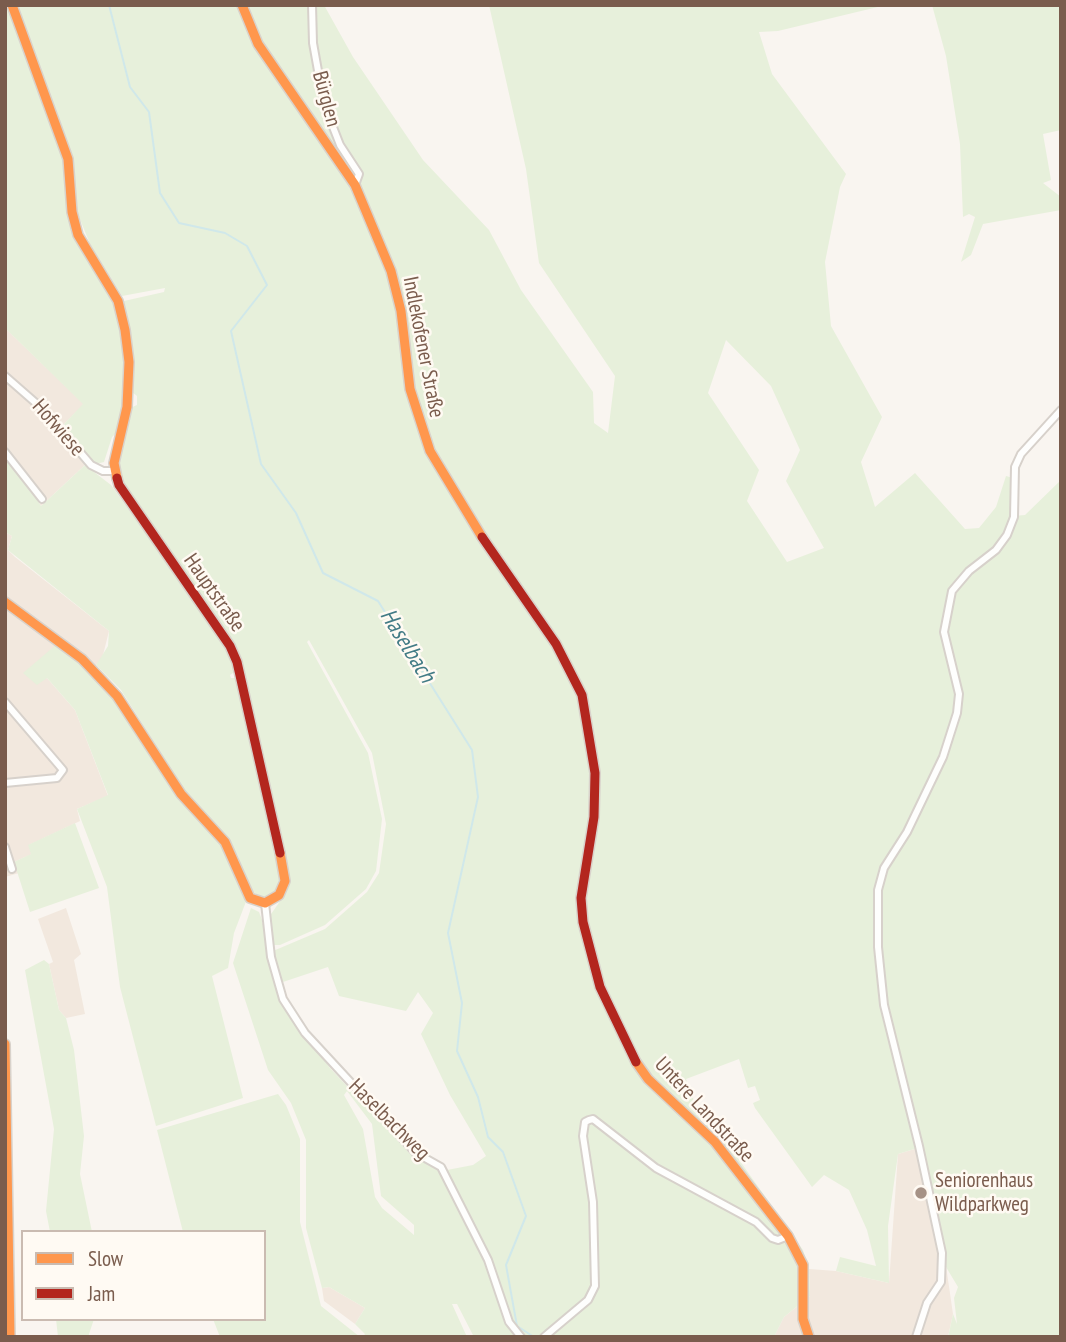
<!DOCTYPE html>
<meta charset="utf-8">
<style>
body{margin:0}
#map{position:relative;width:1066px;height:1342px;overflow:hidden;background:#f9f5f0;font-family:"PT Sans Narrow",sans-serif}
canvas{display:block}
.frame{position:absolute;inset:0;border:7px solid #7a5c4d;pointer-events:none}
.legend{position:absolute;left:21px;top:1230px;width:245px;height:91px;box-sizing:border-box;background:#fffaf3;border:2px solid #cabbb1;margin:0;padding:9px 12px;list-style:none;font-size:21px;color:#7a5c4d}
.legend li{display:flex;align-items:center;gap:14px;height:35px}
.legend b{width:35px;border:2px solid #cabbb1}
</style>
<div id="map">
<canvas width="1066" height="1342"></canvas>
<div class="frame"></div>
<ul class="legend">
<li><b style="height:9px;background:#ff974d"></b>Slow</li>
<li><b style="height:9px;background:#b3261e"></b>Jam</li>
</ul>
</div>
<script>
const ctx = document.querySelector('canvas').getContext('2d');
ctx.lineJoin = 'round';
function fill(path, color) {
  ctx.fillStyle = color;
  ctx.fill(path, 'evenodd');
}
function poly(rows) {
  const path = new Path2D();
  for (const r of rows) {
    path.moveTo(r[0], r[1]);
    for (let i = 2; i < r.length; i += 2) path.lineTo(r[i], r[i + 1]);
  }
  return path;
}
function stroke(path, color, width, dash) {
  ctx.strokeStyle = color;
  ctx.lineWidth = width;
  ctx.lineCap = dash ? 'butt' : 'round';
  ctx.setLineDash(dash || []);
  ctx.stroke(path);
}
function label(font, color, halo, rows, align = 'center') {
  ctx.font = font + ' "PT Sans Narrow",sans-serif';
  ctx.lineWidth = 5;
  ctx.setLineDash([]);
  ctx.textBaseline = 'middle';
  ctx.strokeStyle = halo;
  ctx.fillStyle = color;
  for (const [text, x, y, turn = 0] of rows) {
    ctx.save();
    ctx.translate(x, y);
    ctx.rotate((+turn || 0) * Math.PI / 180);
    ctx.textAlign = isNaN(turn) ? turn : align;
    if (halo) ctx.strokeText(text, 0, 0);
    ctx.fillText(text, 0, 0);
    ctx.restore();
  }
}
fill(poly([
 [5,328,84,404,59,429,85,465,41,506,23,477,5,457],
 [5,532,12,536,8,550,15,557,109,631,102,659,90,671,46,677,75,710,108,796,77,809,80,821,29,845,32,854,14,862,19,873,5,877],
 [66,908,81,954,74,960,85,1014,66,1018,59,1010,49,964,53,962,38,919],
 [921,1147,940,1225,953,1314,948,1337,774,1337,784,1317,810,1296,809,1269,836,1271,889,1283,898,1154],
 [329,1287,365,1308,355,1324,324,1301,322,1288]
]), '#f2e8de');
fill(poly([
 [5,5,12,15,65,159,68,213,115,302,124,332,127,365,123,407,118,431,112,437,104,462,96,464,89,459,64,424,83,404,5,328],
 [16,5,324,5,353,57,423,160,489,230,521,290,593,392,594,423,608,433,615,376,539,263,526,169,489,5,886,5,778,31,759,32,772,74,846,174,840,187,825,262,831,326,882,417,861,462,875,507,915,473,965,529,979,528,996,507,1006,476,1013,478,1013,516,1025,515,1061,480,1061,1337,948,1337,953,1314,957,1324,954,1298,958,1287,946,1267,940,1225,921,1147,898,1154,888,1226,889,1283,836,1271,840,1257,876,1266,867,1230,849,1190,824,1175,812,1187,755,1108,753,1103,760,1100,755,1086,748,1088,739,1059,686,1079,703,1126,713,1123,803,1250,809,1269,810,1296,784,1317,774,1337,474,1337,457,1304,452,1304,467,1337,363,1337,365,1334,355,1324,365,1308,329,1287,322,1288,306,1228,306,1140,291,1103,268,1070,233,963,251,908,259,912,262,920,279,1000,330,1068,413,1157,447,1170,473,1165,486,1156,450,1095,421,1034,433,1013,418,992,406,1011,339,996,328,967,280,983,273,951,325,929,367,892,379,873,386,824,372,753,309,640,307,642,368,753,382,819,376,871,366,889,325,925,280,945,274,945,270,942,269,917,285,894,289,875,244,669,234,644,128,494,119,472,118,450,130,408,137,405,137,396,132,392,133,362,124,301,164,292,165,288,122,296,90,244,77,212,72,161],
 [726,340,771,386,800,450,786,481,824,548,787,562,747,501,759,470,708,393],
 [347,1091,372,1124,381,1196,414,1225,414,1235,382,1208,375,1197,363,1129,344,1095],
 [932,5,1061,5,1061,130,1043,134,1051,180,1043,183,1061,197,1061,210,983,224,971,255,961,262,975,217,969,214,963,217,960,144,946,56],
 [5,457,23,477,41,506,85,465,111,485,229,649,236,671,230,675,231,678,239,678,273,833,277,864,281,868,283,882,276,895,263,899,248,888,238,856,226,837,184,790,121,690,96,665,108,646,109,631,8,550,12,536,5,532],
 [57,644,108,689,224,847,247,899,234,933,228,968,212,976,243,1098,156,1126,120,987,107,887,77,809,108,795,75,710,47,678,37,685,23,673],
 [75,823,99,888,30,912,14,862,31,854,28,845],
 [44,960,49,964,59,1010,66,1018,74,1050,84,1136,80,1174,92,1232,50,1232,46,1211,54,1129,25,970],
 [278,1094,286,1105,300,1139,300,1222,321,1306,360,1337,220,1337,213,1319,264,1319,264,1232,183,1232,157,1130],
 [56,1319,94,1319,88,1337,58,1337]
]), '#e7f0db');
stroke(poly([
 [109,5,130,87,149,112,160,193,179,223,225,233,247,246,267,285,231,331,261,464,296,513,323,573,378,601,472,750,478,797,448,933,462,1003,457,1051,478,1097,488,1137,503,1152,526,1216,506,1265,517,1326,534,1337]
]), '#d0e8ea', 2);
const street = poly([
 [312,5,313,43,324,104,340,145,359,174,355,185],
 [5,376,45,411,91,465,103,471,115,471],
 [5,452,42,499],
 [5,702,63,770,57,778,5,783],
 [5,847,12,869],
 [265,903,271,957,283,999,305,1033,416,1153,441,1167,488,1260,509,1322,521,1337],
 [544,1337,588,1300,595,1286,593,1202,583,1136,585,1122,589,1120,593,1119,656,1168,756,1222,772,1238,778,1240,788,1236],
 [916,1337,927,1303,941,1282,942,1253,919,1146,884,1005,878,947,878,890,884,868,907,832,943,757,957,713,959,694,944,632,952,591,969,571,996,550,1007,535,1014,517,1015,467,1021,454,1061,410]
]);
const slow = poly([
 [12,5,68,159,72,212,78,235,118,301,125,330,129,362,127,407,114,463,117,478],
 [242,5,258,44,355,185,391,271,401,311,410,389,430,451,482,537],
 [5,602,82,659,117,696,181,794,225,842,250,898,265,903,279,895,285,881,280,853],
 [5,1044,10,1337],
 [636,1062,648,1079,715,1142,788,1236,803,1265,803,1319,809,1337]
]);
const jam = poly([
 [117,478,119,485,230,646,237,662,280,853],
 [482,537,556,644,582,695,595,773,594,817,581,898,583,922,600,987,636,1062]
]);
stroke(street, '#d7d1cb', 10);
stroke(slow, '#d9d2cb', 12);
stroke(jam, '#d9d2cb', 12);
stroke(street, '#fefefd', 6);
stroke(slow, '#ff974d', 9);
stroke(jam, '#b3261e', 9);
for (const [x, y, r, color] of [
 [921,1193,7,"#a69286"]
]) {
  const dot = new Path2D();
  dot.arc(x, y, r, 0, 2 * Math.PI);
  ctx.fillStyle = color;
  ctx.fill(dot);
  stroke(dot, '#fffaf3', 2.5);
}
label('21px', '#7a5c4d', '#fffaf3', [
 ["Bürglen",326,99,75],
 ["Indlekofener Straße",423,347,79],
 ["Hofwiese",58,428,49],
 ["Hauptstraße",214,593,55],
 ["Untere Landstraße",704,1110,47],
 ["Haselbachweg",389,1120,45]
]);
label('21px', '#7a5c4d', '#fffaf3', [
 ["Seniorenhaus",935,1181],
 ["Wildparkweg",935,1205]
], 'left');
label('italic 23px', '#437c86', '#fffaf3', [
 ["Haselbach",407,646,58]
]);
</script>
